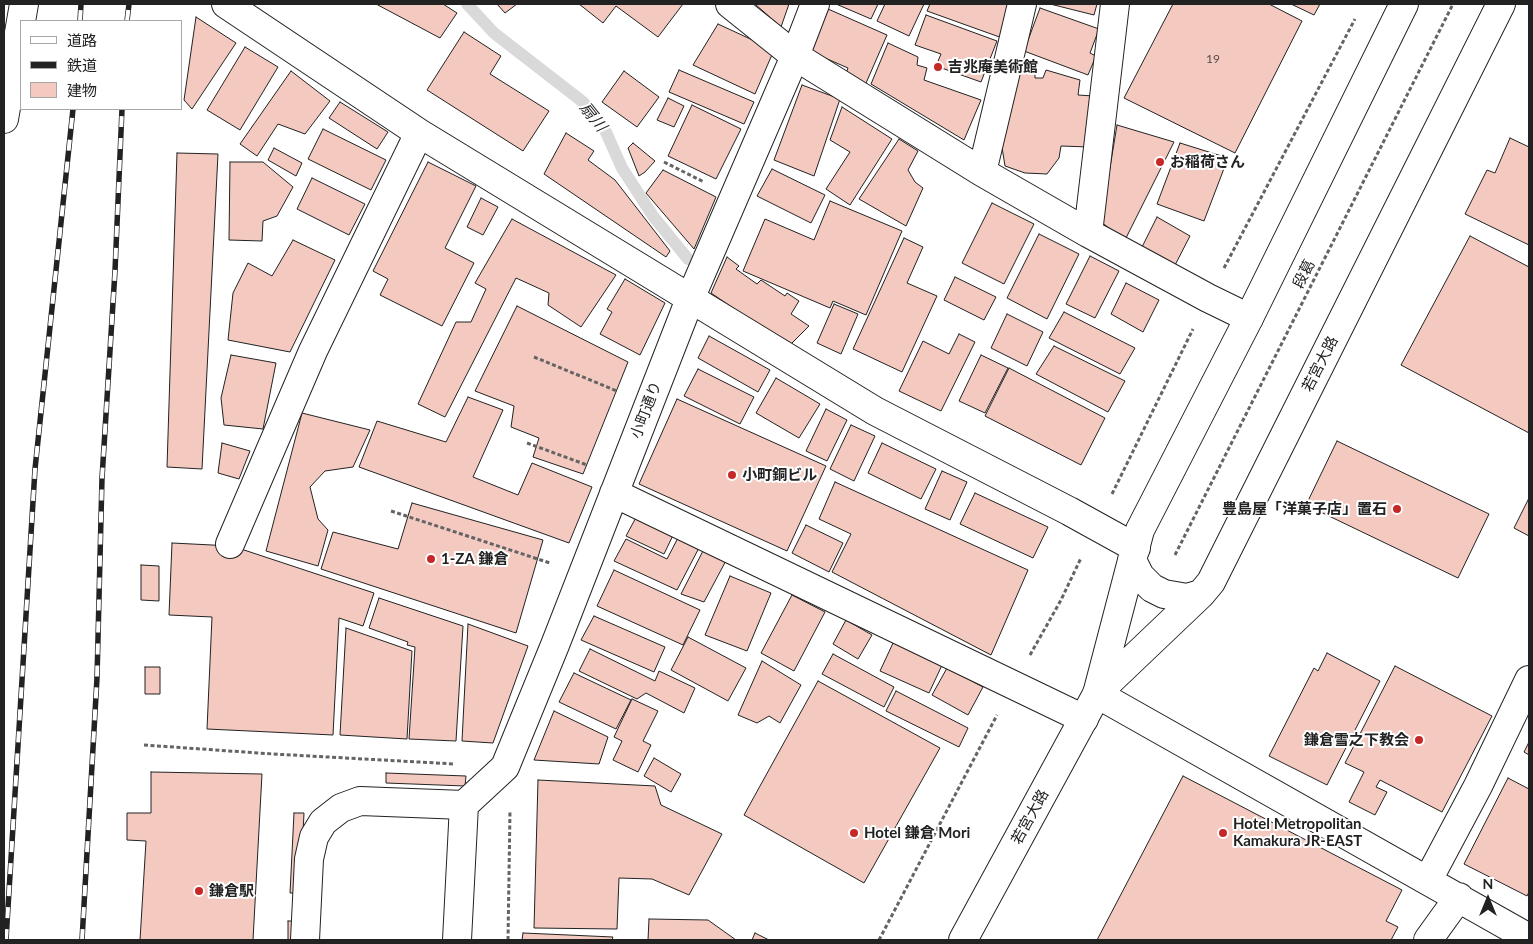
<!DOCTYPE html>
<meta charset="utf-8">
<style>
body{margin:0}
#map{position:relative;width:1533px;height:944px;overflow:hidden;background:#fff;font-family:Lato,"Noto Sans JP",sans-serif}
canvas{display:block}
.frame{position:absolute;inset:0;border:5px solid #222;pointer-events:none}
.legend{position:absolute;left:20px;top:20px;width:162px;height:90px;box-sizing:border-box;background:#fff;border:1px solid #a7a7a7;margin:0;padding:6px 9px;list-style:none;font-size:15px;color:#222}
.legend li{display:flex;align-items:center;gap:10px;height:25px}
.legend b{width:25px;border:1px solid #a7a7a7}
.north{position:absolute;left:1463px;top:874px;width:50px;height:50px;-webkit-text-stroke:4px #fff;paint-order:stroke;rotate:0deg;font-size:14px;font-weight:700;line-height:20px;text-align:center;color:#222}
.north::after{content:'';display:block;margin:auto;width:18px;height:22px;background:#222;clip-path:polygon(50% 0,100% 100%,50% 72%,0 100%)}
</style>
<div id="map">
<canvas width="1533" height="944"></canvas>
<div class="frame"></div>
<ul class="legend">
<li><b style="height:6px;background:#fff"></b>道路</li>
<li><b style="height:6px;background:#222"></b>鉄道</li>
<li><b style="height:14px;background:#f3c9c0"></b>建物</li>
</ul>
<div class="north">N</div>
</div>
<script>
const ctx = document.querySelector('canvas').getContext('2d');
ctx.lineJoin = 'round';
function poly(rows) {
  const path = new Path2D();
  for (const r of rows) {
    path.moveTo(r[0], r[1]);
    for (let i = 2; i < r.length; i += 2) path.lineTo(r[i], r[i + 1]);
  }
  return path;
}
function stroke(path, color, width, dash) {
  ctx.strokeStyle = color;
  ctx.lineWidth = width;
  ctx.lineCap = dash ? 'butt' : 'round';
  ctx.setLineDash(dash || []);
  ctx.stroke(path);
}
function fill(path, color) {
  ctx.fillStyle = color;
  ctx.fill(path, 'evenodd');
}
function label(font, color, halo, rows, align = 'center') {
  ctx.font = font + ' Lato,"Noto Sans JP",sans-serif';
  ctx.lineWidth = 4;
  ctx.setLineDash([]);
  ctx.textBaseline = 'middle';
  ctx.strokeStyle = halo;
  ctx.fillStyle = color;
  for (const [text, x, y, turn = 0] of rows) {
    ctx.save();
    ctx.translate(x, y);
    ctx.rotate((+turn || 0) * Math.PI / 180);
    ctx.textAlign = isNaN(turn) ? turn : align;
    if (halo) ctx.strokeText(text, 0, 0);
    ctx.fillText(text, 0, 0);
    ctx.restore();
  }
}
stroke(poly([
 [467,4,494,33,583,102,605,130,622,168,653,216,688,259]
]), '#d9d9d9', 12);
const building = poly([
 [376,4,443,4,457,13,440,38,376,4],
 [497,4,517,4,505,13,497,4],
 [579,4,683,4,658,37,616,6,603,23,579,4],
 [755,4,789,4,781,27,755,4],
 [836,4,878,4,871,19,836,4],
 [885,4,924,4,909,36,877,21,885,4],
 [930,4,1014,4,1005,39,927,11,930,4],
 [1050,4,1097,4,1094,15,1050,4],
 [1173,4,1269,4,1302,21,1235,153,1124,98,1173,4],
 [1291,4,1320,4,1314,15,1291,4],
 [1040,8,1099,29,1090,53,1096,56,1088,75,1024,51,1040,8],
 [828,9,887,35,863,90,843,81,848,68,809,51,828,9],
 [926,15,997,41,981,82,936,66,941,54,915,45,926,15],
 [196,17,236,43,192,109,184,100,196,17],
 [718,24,774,50,755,94,693,65,718,24],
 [464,32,501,56,490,74,549,111,523,151,427,90,464,32],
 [888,43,918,57,917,65,927,68,924,80,981,100,964,140,871,84,888,43],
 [245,47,278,67,240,130,207,110,245,47],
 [1020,67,1035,68,1035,78,1043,78,1046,70,1080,80,1078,95,1094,96,1089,147,1061,146,1059,158,1047,174,1025,173,1005,166,1000,135,1005,136,1020,67],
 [679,70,754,102,744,124,669,92,679,70],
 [291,71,330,101,305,134,278,124,257,156,240,144,291,71],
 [624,71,659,97,637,127,602,102,624,71],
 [802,85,840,99,814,176,774,160,802,85],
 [668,98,684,106,674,127,657,120,668,98],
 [340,102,388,132,377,149,329,118,340,102],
 [692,105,741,129,716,179,668,156,692,105],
 [842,107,892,139,850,205,826,189,850,152,830,140,842,107],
 [1117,125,1174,142,1125,240,1101,222,1117,125],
 [323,129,386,160,371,190,308,159,323,129],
 [566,133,594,151,588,160,615,180,670,251,666,257,544,174,566,133],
 [1510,138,1529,147,1529,245,1465,214,1487,170,1495,173,1510,138],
 [899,139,918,151,908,170,915,182,923,188,906,226,859,199,899,139],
 [633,143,655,161,645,172,639,176,628,148,633,143],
 [1180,143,1228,158,1204,221,1157,204,1180,143],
 [274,148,302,163,296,176,268,160,274,148],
 [177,153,218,154,202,469,167,467,177,153],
 [230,162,263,162,293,187,277,216,263,221,262,241,229,240,230,162],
 [428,162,476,186,445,248,474,263,442,326,380,295,388,279,373,271,428,162],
 [772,169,825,195,811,223,757,196,772,169],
 [663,170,716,197,694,249,646,193,663,170],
 [312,178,365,204,349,235,297,209,312,178],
 [481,198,498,207,483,235,467,227,481,198],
 [830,201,902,231,866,315,833,301,830,308,743,271,765,219,814,240,830,201],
 [992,203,1034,224,1004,284,962,263,992,203],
 [1157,217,1190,236,1173,269,1141,249,1157,217],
 [512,219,616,275,581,327,548,305,549,293,516,278,445,417,418,404,456,322,471,322,486,289,475,283,512,219],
 [1039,234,1079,254,1047,319,1007,298,1039,234],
 [1470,236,1529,267,1529,433,1401,365,1470,236],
 [904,238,923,247,907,283,937,296,902,372,853,349,904,238],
 [293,240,335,260,290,352,228,340,233,293,248,263,272,276,293,240],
 [1090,256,1119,271,1095,318,1066,304,1090,256],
 [727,257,739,266,736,269,757,284,761,280,785,296,787,293,799,301,791,314,809,326,789,346,711,293,727,257],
 [955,277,996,297,984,320,944,300,955,277],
 [625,279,665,303,640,355,600,334,612,312,607,309,625,279],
 [1126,283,1159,300,1143,332,1111,314,1126,283],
 [834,304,858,314,841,354,817,343,834,304],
 [517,306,628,362,583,474,533,457,539,438,511,427,514,406,475,391,517,306],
 [1064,312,1135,348,1120,374,1049,338,1064,312],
 [1007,314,1043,332,1027,366,991,348,1007,314],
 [959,334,975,342,941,411,899,391,923,341,949,354,959,334],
 [709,336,770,370,758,392,698,358,709,336],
 [1054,346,1125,381,1108,412,1036,374,1054,346],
 [231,355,276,363,263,429,224,425,221,398,231,355],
 [981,355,1008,368,985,413,959,401,981,355],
 [1009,368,1105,418,1081,465,985,416,1009,368],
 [698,369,754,397,740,424,684,396,698,369],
 [776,378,820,404,799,438,756,413,776,378],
 [468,397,503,410,473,477,518,495,532,463,592,487,569,543,359,467,377,421,446,442,468,397],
 [677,399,826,466,787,551,639,484,677,399],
 [826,409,847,420,827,461,806,451,826,409],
 [302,413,370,430,353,467,325,471,310,487,318,519,328,530,318,566,266,551,302,413],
 [851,425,875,436,854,481,830,469,851,425],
 [1337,441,1489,514,1458,578,1306,505,1337,441],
 [222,443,250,451,239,479,218,473,222,443],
 [882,443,936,469,921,499,868,473,882,443],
 [942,471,967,482,950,520,925,509,942,471],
 [835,482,1028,570,991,655,832,572,851,534,819,519,835,482],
 [975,493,1048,527,1033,558,960,524,975,493],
 [1529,498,1529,536,1514,528,1529,498],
 [412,503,543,540,516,633,321,569,333,532,398,549,412,503],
 [640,510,677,527,664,554,626,536,640,510],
 [806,525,843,543,829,572,792,553,806,525],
 [680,534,701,544,677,590,614,561,626,539,667,559,680,534],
 [172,543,232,546,374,593,363,626,339,618,333,735,207,729,212,617,169,615,172,543],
 [706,545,729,555,704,602,681,594,706,545],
 [141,565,159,566,159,601,141,600,141,565],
 [614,570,700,610,683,645,597,606,614,570],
 [730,576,771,593,747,651,705,635,730,576],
 [792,595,825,612,794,671,761,653,792,595],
 [379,598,463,626,456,741,409,739,415,647,407,645,408,642,369,628,379,598],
 [594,616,665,647,654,672,581,640,594,616],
 [846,620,872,635,858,659,833,644,846,620],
 [468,624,528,646,493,743,462,741,468,624],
 [346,628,412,651,407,739,340,735,346,628],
 [688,637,746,668,728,701,671,670,688,637],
 [894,641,943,663,929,693,880,671,894,641],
 [590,649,655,681,659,671,695,688,684,713,646,693,637,699,579,671,590,649],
 [1327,653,1380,681,1327,785,1269,756,1314,668,1318,671,1327,653],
 [833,654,894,687,884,707,822,674,833,654],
 [762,661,801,685,780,723,769,716,757,723,738,715,762,661],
 [1395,666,1492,716,1442,812,1380,780,1376,787,1387,792,1375,815,1349,802,1364,772,1345,763,1395,666],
 [145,667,160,667,160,694,145,694,145,667],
 [947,668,983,687,968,715,932,695,947,668],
 [574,673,631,700,616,729,559,702,574,673],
 [818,681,940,748,864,883,744,815,818,681],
 [896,691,968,728,959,747,886,711,896,691],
 [632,699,658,711,643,741,651,745,638,772,613,760,622,741,614,737,632,699],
 [554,711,608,737,599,764,534,760,554,711],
 [1529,742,1529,755,1524,752,1529,742],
 [654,758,681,774,671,792,644,776,654,758],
 [151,772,262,774,253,940,140,940,146,841,127,840,127,813,151,813,151,772],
 [386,773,466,776,465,786,386,783,386,773],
 [1183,776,1402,890,1386,921,1398,927,1391,940,1097,940,1183,776],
 [1508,778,1529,789,1529,892,1527,896,1464,864,1508,778],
 [538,780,655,786,661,805,722,834,689,895,652,879,619,878,617,929,534,928,538,780],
 [294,813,304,813,300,893,290,893,294,813],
 [649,919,708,920,736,940,648,940,649,919],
 [288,921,298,921,297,940,288,940,288,921],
 [523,933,613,937,612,940,522,940,523,933],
 [755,933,769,940,752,940,755,933]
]);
fill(building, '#f3c9c0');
stroke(building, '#222', 1);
const minor = poly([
 [226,4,419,133,875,411,1069,511,1136,548],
 [730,4,795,56,982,172,1088,233,1208,298,1249,318],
 [4,119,24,4],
 [982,172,1022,4],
 [1088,233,1115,4],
 [614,493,1084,719],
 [230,544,313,351,419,133],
 [1097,694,1529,938],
 [464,805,505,767,555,645,690,299,795,56,815,4],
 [1428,880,1478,786,1529,680],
 [305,940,309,859,314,837,323,822,341,808,360,801,464,805,457,940],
 [1428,940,1459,897]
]);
const major = poly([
 [1132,560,1140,576,1152,588,1164,594,1187,598,1201,594],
 [1097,693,1201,594,1211,582,1501,4],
 [963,940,1097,694,1140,530,1249,318,1404,4]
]);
stroke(minor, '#222', 30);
stroke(major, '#222', 30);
stroke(poly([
 [664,162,704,182],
 [1224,268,1355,19],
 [534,357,617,391],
 [527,443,587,465],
 [1112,494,1193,329],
 [391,511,550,563],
 [1175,555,1453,4],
 [1030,655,1061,600,1081,558],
 [144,745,273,754,455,764],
 [508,940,510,810],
 [879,940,997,715]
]), '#646464', 3, [4, 2.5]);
stroke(minor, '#fff', 28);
stroke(major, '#fff', 28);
const rail = poly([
 [80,21,81,4],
 [127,21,129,4],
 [6,940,35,469,73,109],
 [82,940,97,678,102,478,115,271,122,109]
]);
stroke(rail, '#222', 5.5);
stroke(rail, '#fff', 4, [11]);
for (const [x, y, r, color] of [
 [938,67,5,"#c62828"],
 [1160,162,5,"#c62828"],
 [732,475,5,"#c62828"],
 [1397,509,5,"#c62828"],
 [431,559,5,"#c62828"],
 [1419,740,5,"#c62828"],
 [854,833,5,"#c62828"],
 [1223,833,5,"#c62828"],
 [199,891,5,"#c62828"]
]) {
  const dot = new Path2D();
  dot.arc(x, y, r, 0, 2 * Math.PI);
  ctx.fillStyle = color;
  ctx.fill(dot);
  stroke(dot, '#fff', 2);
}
label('12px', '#564c4a', null, [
 ["19",1213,59]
]);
label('bold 15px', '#222', '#fff', [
 ["吉兆庵美術館",948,67],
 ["お稲荷さん",1170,162],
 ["小町銅ビル",742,475],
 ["豊島屋「洋菓子店」置石",1387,509,"right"],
 ["1-ZA 鎌倉",441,559],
 ["鎌倉雪之下教会",1409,740,"right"],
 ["Hotel Metropolitan",1233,824],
 ["Kamakura JR-EAST",1233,841],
 ["Hotel 鎌倉 Mori",864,833],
 ["鎌倉駅",209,891]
], 'left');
label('15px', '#222', '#fff', [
 ["段葛",1304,274,-63],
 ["若宮大路",1320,364,-63],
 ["小町通り",646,410,-69],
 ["若宮大路",1030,817,-61]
]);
label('italic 16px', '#222', '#fff', [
 ["扇川",593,117,51]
]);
</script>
